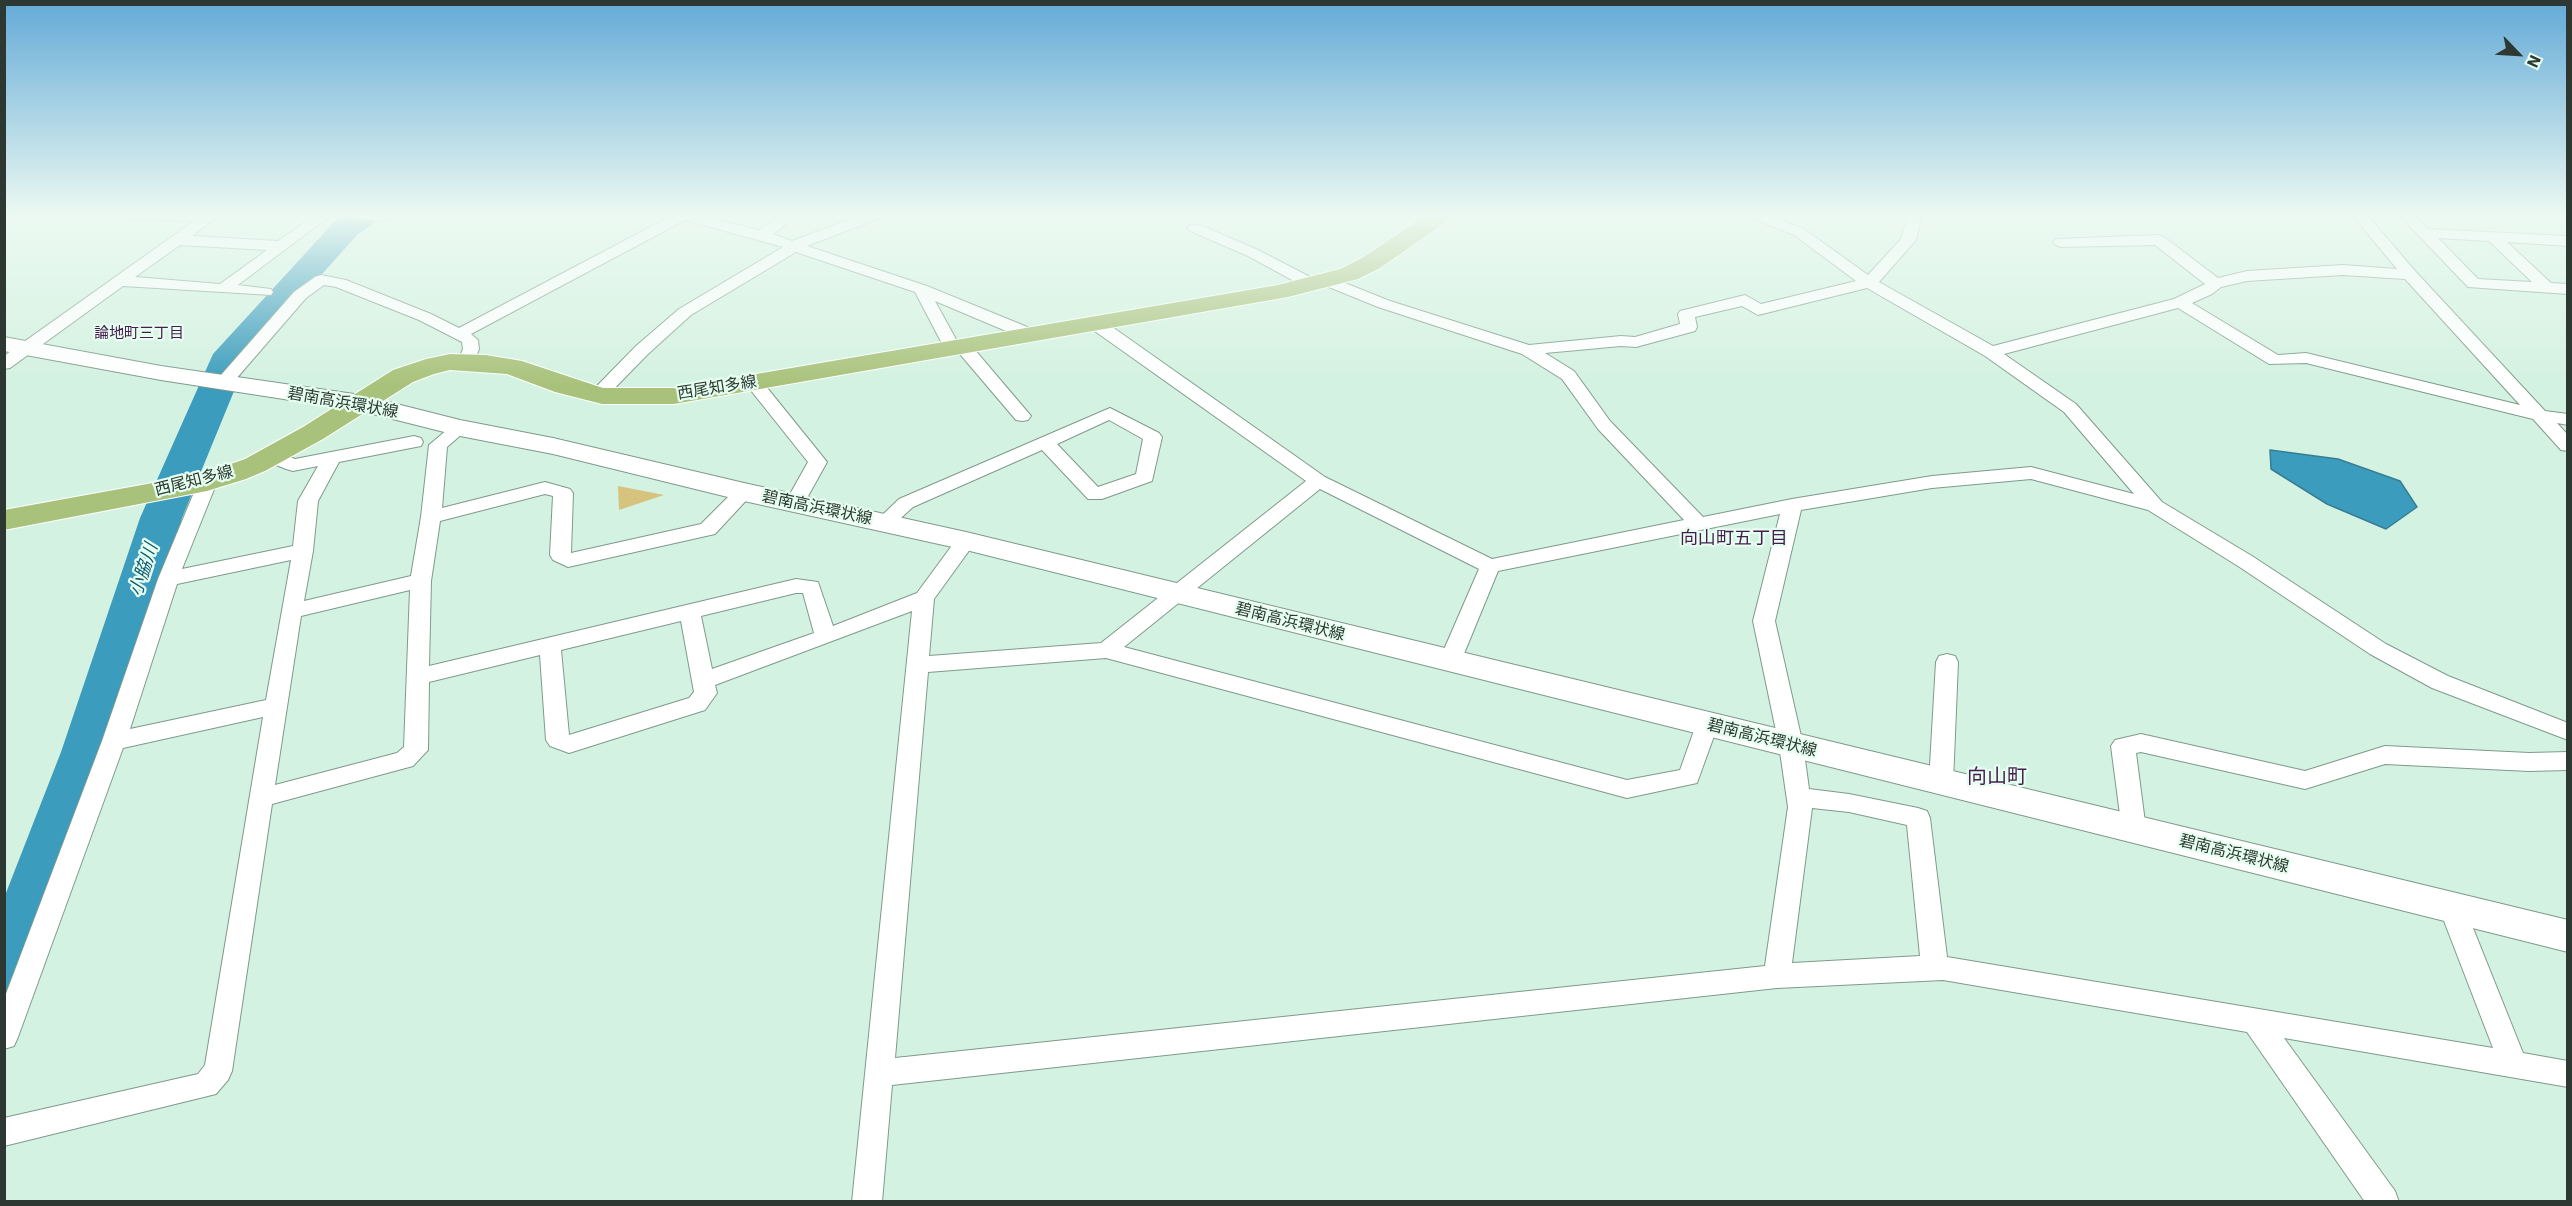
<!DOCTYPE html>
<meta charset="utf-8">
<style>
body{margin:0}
#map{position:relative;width:2572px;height:1206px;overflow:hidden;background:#d4f2e1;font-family:"IBM Plex Sans",sans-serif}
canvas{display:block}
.frame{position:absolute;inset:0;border:6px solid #2c3831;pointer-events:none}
.north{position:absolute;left:2488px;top:24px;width:60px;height:60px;-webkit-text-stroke:4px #e6fef0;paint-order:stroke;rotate:115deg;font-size:16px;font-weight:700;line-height:24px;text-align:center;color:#2c3831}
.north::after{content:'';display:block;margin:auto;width:21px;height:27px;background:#2c3831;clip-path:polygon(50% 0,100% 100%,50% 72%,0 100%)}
</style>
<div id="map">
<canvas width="2572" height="1206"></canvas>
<div class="frame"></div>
<div class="north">N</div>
</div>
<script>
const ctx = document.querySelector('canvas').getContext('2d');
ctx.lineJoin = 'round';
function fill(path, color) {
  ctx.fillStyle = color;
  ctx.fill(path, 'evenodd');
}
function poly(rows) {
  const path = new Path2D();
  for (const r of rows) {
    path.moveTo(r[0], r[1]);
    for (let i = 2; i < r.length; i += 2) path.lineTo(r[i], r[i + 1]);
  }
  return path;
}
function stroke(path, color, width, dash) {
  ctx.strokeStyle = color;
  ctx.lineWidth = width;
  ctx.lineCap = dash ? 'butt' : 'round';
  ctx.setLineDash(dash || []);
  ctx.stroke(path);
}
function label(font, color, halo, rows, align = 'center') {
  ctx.font = font + ' "IBM Plex Sans","Noto Sans JP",sans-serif';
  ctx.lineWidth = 4.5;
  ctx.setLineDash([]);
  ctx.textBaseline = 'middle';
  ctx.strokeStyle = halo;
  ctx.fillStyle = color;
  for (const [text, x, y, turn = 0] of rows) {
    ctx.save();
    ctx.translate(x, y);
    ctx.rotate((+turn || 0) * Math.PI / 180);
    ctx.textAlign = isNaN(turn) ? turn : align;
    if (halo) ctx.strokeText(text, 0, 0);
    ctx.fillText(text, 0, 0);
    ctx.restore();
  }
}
fill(poly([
 [618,486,664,495,619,510]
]), '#d6c37d');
const water = poly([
 [2270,450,2338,459,2400,481,2417,507,2386,529,2327,504,2271,469,2270,450]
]);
fill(water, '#3b9cbd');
stroke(water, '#367e93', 1.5);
fill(poly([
 [344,215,381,215,376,222,357,235,248,357,182,518,111,752,33,973,24,991,4,998,4,898,61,752,140,518,213,354,335,221,344,215]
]), '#3b9cbd');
const street = poly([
 [125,215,219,215,192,236,278,241,315,215,331,215,238,285,271,289,273,292,271,295,123,286,10,368,4,369,4,356,194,221,132,219,127,218,125,215],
 [180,245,267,250,220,284,135,277,180,245],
 [351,215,395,215,393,218,382,221,358,219,353,218,351,215],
 [673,215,698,215,759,230,781,215,798,215,773,234,792,241,862,215,882,215,880,218,807,246,927,286,1037,331,1039,335,1037,339,1025,339,935,301,958,343,969,343,1031,416,1028,420,1022,421,1016,420,959,353,947,353,915,292,796,252,691,315,648,354,604,399,592,399,589,395,592,391,636,346,679,309,783,247,685,220,471,334,478,340,479,349,473,365,467,366,461,365,458,361,463,349,462,342,419,320,336,287,324,285,306,298,229,387,217,387,214,383,294,292,315,277,321,275,346,280,431,314,459,328,673,215],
 [1749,215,1768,215,1804,229,1868,275,1901,239,1908,215,1922,215,1916,240,1879,282,1993,346,2174,299,2205,284,2155,245,2061,247,2056,245,2053,242,2056,239,2159,235,2164,237,2218,278,2247,271,2343,265,2397,269,2352,215,2367,215,2416,272,2545,411,2568,414,2568,425,2557,423,2568,435,2568,451,2561,450,2533,419,2306,363,2269,364,2178,308,2004,354,2076,404,2162,502,2252,556,2386,644,2448,676,2568,723,2568,740,2432,688,2370,654,2238,566,2148,510,2031,479,1932,488,1801,510,1775,621,1803,745,1809,789,1849,794,1918,808,1927,811,1930,818,1947,957,2493,1048,2439,908,2443,900,2452,897,2461,900,2465,908,2523,1053,2568,1061,2568,1087,2284,1038,2395,1191,2399,1202,2365,1202,2247,1032,1943,980,1777,988,892,1085,882,1202,852,1202,912,611,715,685,717,693,705,710,569,753,550,746,546,740,540,655,429,682,428,750,413,766,272,804,232,1071,228,1080,216,1094,4,1146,4,1118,198,1074,205,1065,263,717,123,748,18,1037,14,1046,4,1049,4,999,102,741,158,579,200,478,207,476,214,478,217,482,182,569,293,546,298,501,318,466,293,471,286,469,264,460,262,456,264,452,271,450,295,459,414,436,421,438,423,442,421,446,339,462,318,501,313,551,304,601,411,576,421,517,429,445,454,424,460,423,466,424,469,428,447,447,442,508,545,482,570,489,573,493,571,553,701,524,737,488,744,486,751,488,754,492,715,534,568,567,553,560,550,555,553,496,545,494,440,521,431,581,429,666,796,579,818,582,833,626,917,593,959,536,966,534,973,536,976,541,934,599,929,656,1101,643,1306,481,1089,327,1087,323,1089,319,1095,318,1101,319,1325,477,1492,559,1684,520,1598,429,1562,379,1522,354,1378,307,1319,283,1317,287,1305,287,1248,256,1190,231,1187,228,1190,225,1200,225,1258,250,1316,280,1318,277,1330,277,1390,301,1529,345,1621,336,1635,337,1680,324,1678,314,1680,311,1745,295,1761,304,1856,281,1794,235,1751,218,1749,215],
 [2343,275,2405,279,2520,405,2306,353,2278,355,2192,303,2212,294,2221,287,2247,281,2343,275],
 [1867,288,1985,356,2064,412,2134,494,2031,467,1932,476,1792,499,1703,517,1610,421,1574,371,1545,353,1621,346,1636,347,1695,331,1697,327,1695,317,1742,306,1758,315,1867,288],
 [1320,489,1479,569,1439,661,1442,667,1450,669,1458,667,1461,661,1498,571,1780,514,1753,621,1779,745,1788,807,1765,966,895,1058,928,672,1106,658,1627,798,1697,783,1718,725,1715,719,1707,716,1699,719,1696,725,1680,770,1627,780,1124,647,1320,489],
 [291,560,266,700,130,729,177,584,291,560],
 [410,590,404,747,397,753,275,785,301,616,410,590],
 [796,593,803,593,814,633,712,669,701,616,796,593],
 [681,621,694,692,689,698,569,735,561,650,681,621],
 [1812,808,1849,812,1907,825,1920,956,1792,963,1812,808],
 [2399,215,2414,215,2428,229,2568,236,2568,246,2507,242,2551,283,2568,284,2568,294,2468,287,2399,215],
 [2438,238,2489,241,2532,282,2478,279,2438,238],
 [754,378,760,379,827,462,802,507,788,507,785,503,808,462,745,383,748,379,754,378],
 [1110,408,1159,433,1162,437,1152,481,1102,499,1088,499,1042,450,913,507,891,527,884,529,877,527,874,523,899,499,1110,408],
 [1109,420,1143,439,1136,474,1098,487,1057,444,1109,420],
 [1947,654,1955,656,1958,662,1953,782,1949,789,1941,791,1933,789,1929,782,1936,662,1939,656,1947,654],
 [2141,734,2305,771,2385,746,2529,753,2568,752,2568,770,2529,771,2385,764,2305,789,2141,752,2136,753,2146,830,2143,837,2134,840,2125,837,2122,830,2111,746,2115,740,2141,734]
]);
const secondary = poly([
 [4,337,161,366,361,395,460,420,553,438,744,483,966,532,2568,920,2568,952,966,550,744,501,553,454,460,436,361,411,161,380,4,351,4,337]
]);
const primary = poly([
 [1426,215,1453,215,1449,220,1380,268,1358,279,1288,297,674,404,602,404,555,392,507,374,450,370,434,374,413,382,323,439,265,471,246,479,207,491,4,530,4,510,202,474,245,459,303,427,393,370,426,359,450,354,486,355,522,361,603,388,674,388,1278,285,1340,269,1362,258,1426,215]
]);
stroke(street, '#7f9a8b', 2);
stroke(secondary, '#7f9a8b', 2);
stroke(primary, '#fff', 2);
fill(street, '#fff');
fill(secondary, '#fff');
fill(primary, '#a9c27b');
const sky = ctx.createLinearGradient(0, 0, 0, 384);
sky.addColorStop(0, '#63aad7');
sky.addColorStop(0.56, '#ecf9f2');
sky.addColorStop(1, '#ecf9f200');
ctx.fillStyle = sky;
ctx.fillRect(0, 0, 2572, 384);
label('15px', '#461b4e', '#e6fef0', [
 ["論地町三丁目",139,334]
]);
label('16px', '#2c3831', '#e6fef0', [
 ["西尾知多線",717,388,-9],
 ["碧南高浜環状線",343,403,10],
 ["西尾知多線",194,481,-14],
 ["碧南高浜環状線",817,508,12],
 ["碧南高浜環状線",1290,622,14],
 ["碧南高浜環状線",1762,738,14],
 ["碧南高浜環状線",2234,854,14]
]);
label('18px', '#461b4e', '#e6fef0', [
 ["向山町五丁目",1734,539]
]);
label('italic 18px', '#0e5c73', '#e6fef0', [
 ["小脇川",144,570,-72]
]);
label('20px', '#461b4e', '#e6fef0', [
 ["向山町",1997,777]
]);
</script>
